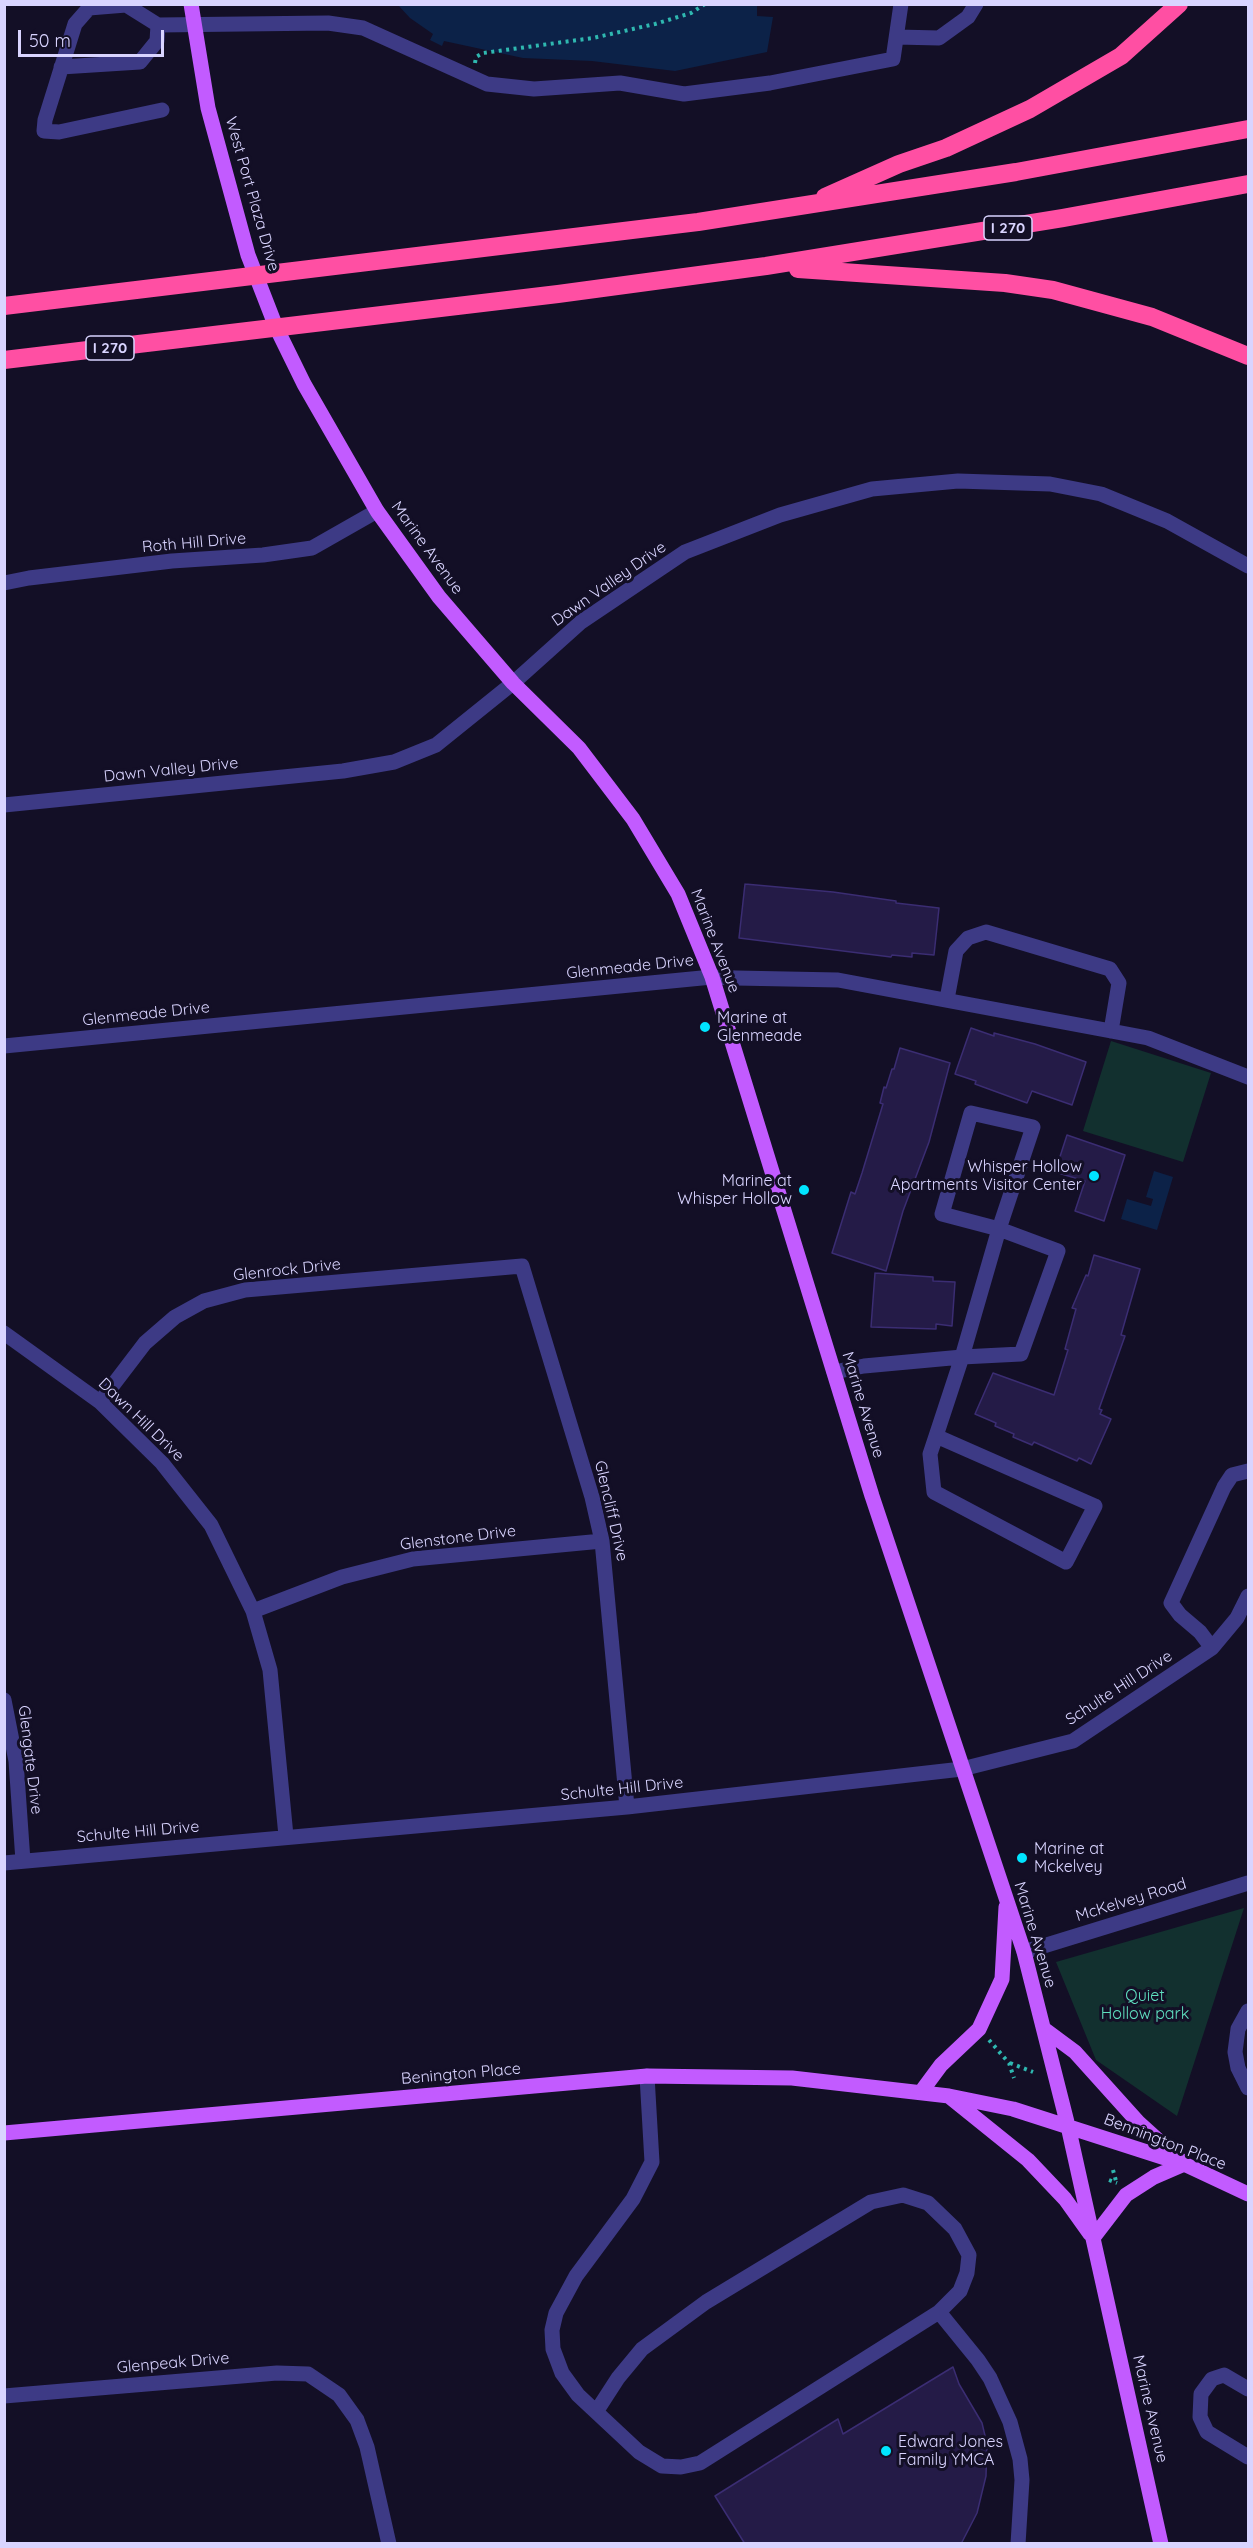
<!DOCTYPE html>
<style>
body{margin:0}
#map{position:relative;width:1253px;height:2548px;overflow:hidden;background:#130f26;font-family:Quicksand,sans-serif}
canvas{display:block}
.frame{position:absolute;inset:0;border:6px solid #d9d4ff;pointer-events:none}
.scale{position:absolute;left:18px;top:30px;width:146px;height:27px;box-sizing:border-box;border:3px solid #d9d4ff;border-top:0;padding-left:8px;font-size:18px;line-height:21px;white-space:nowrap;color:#d9d4ff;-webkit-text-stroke:4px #130f26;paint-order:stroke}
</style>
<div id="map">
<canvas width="1253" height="2548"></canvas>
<div class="frame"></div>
<div class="scale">50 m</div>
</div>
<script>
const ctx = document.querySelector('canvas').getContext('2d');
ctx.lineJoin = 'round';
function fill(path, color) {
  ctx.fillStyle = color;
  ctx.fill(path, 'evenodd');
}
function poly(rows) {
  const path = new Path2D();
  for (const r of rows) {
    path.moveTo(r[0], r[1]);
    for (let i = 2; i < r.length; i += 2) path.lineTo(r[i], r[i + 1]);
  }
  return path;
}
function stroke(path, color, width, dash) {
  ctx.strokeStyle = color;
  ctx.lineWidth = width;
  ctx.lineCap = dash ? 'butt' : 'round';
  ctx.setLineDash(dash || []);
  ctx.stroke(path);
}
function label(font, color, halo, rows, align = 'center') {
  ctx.font = font + ' Quicksand,sans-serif';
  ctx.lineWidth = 6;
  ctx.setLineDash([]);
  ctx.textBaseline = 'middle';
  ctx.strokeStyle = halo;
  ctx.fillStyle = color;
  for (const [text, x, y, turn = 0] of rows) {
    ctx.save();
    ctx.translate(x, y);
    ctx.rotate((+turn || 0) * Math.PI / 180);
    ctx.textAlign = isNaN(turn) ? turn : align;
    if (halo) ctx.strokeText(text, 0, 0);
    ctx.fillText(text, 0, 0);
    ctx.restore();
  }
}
fill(poly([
 [1111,1041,1211,1073,1183,1162,1083,1131],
 [1244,1908,1177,2116,1096,2060,1056,1962]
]), '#12302f');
fill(poly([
 [757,4,757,16,773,17,767,52,675,71,592,61,523,58,444,41,442,46,430,40,433,34,410,18,398,5],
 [1154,1171,1173,1177,1157,1230,1121,1219,1127,1199,1151,1206,1153,1199,1146,1197]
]), '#0c2248');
const building = poly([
 [745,884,833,892,896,901,896,903,939,908,934,955,912,953,912,957,892,955,891,957,739,938,745,884],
 [971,1028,994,1036,994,1033,1035,1044,1086,1062,1072,1105,1032,1091,1027,1103,975,1084,976,1081,955,1074,971,1028],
 [900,1048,950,1063,929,1142,903,1211,886,1271,832,1253,851,1192,855,1194,862,1173,883,1104,880,1103,884,1087,886,1088,892,1069,894,1069,900,1048],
 [1067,1135,1125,1155,1104,1221,1075,1211,1085,1181,1055,1172,1067,1135],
 [1094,1255,1140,1269,1121,1335,1125,1336,1099,1409,1102,1410,1100,1414,1111,1419,1091,1464,1079,1458,1077,1461,1034,1442,1032,1445,1013,1437,1014,1434,995,1426,996,1423,975,1414,993,1373,1054,1395,1068,1350,1065,1349,1076,1309,1072,1308,1086,1275,1088,1276,1094,1255],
 [875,1273,933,1277,933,1281,955,1282,952,1326,936,1324,936,1329,871,1327,875,1273],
 [953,2367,959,2384,982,2423,987,2444,986,2476,977,2513,961,2544,745,2544,715,2496,838,2419,843,2434,953,2367]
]);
fill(building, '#241b47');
stroke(building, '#3b2d73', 1.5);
stroke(poly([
 [475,63,476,57,483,53,593,38,655,24,691,13,705,4],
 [989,2040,1009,2063,1014,2078],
 [1010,2063,1033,2072],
 [1113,2170,1116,2181],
 [1109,2180,1117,2183]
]), '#2fb8b0', 4, [3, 4.5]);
stroke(poly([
 [897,37,939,38,968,17,976,4],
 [61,67,140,62,157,41,158,25],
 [162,110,59,132,44,131,45,120,75,24,89,8,126,5,158,25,328,23,363,28,487,84,534,89,620,83,684,94,770,83,893,59,901,4],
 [4,583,29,578,172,561,263,555,312,548,377,511],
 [4,805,343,771,394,762,436,745,513,683,581,622,685,552,780,515,872,489,958,481,1050,484,1101,494,1167,521,1248,566],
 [947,999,956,951,968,938,986,932,1110,969,1119,983,1111,1031],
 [4,1046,712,977,736,978,838,980,1111,1031,1148,1038,1248,1077],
 [4,1333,100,1402,162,1463,211,1525,253,1611,270,1670,286,1836],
 [834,1372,864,1366,962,1357,1021,1354,1058,1251,999,1229,1033,1127,971,1113,942,1214,999,1229,962,1357,936,1436,930,1454,934,1492,1066,1562,1095,1506,936,1436],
 [100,1402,145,1343,175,1317,204,1301,245,1290,522,1266,592,1497,602,1541,627,1807],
 [253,1611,342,1577,413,1559,602,1541],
 [1212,1648,1200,1632,1180,1615,1171,1603,1224,1487,1232,1475,1248,1471],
 [4,1700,16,1761,23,1861],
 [4,1863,627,1807,962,1769,1073,1741,1212,1648,1237,1618,1248,1596],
 [1024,1952,1248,1883],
 [1248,2011,1238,2029,1235,2052,1238,2068,1248,2088],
 [647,2076,652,2162,633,2199,576,2276,556,2313,552,2330,553,2349,562,2373,578,2395,639,2452,662,2466,681,2467,700,2463,939,2312,978,2360,990,2378,1010,2422,1020,2459,1022,2480,1018,2544],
 [1248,2389,1224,2375,1212,2379,1201,2394,1200,2417,1207,2432,1248,2457],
 [4,2396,277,2373,308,2374,339,2395,357,2420,367,2447,389,2544],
 [596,2412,618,2378,642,2349,706,2302,871,2202,903,2195,928,2203,955,2229,969,2255,967,2273,960,2291,939,2312]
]), '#3d3a85', 15);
stroke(poly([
 [191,4,208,108,248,255,276,327,304,384,377,511,439,597,513,683,579,748,633,819,678,894,712,977,872,1496,1024,1952,1068,2126,1161,2544],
 [1044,2029,1075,2052,1138,2122,1180,2160],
 [921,2092,941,2065,979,2029,1002,1979,1006,1907],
 [951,2098,1028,2160,1065,2199,1090,2234],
 [4,2133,647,2076,792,2078,949,2096,1013,2109,1184,2164,1248,2194],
 [1093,2238,1126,2195,1154,2177,1184,2164]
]), '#c25bff', 15);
stroke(poly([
 [825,197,899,164,946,148,1030,109,1121,56,1179,4],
 [798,269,1005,283,1053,290,1152,317,1248,356],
 [4,306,698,222,1016,172,1248,129],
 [4,360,558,294,766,266,1063,218,1248,184]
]), '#ff4fa3', 18);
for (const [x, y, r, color] of [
 [705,1027,6,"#00e5ff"],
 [1094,1176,6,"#00e5ff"],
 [804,1190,6,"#00e5ff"],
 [1022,1858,6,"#00e5ff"],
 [886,2451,6,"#00e5ff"]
]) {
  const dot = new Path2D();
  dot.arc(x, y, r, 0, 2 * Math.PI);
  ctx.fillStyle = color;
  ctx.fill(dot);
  stroke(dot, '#130f26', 2);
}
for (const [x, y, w] of [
 [1008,228,48],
 [110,348,48]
]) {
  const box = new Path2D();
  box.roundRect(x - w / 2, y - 12, w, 24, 4.5);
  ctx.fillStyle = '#130f26';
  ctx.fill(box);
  stroke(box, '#d9d4ff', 1.5);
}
label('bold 15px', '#d9d4ff', null, [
 ["I 270",1008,228],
 ["I 270",110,348]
]);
label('16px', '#d9d4ff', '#130f26', [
 ["West Port Plaza Drive",252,194,74],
 ["Roth Hill Drive",194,543,-5],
 ["Marine Avenue",427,548,54],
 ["Dawn Valley Drive",609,584,-35],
 ["Dawn Valley Drive",171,770,-6],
 ["Marine Avenue",715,941,69],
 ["Glenmeade Drive",630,967,-6],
 ["Glenmeade Drive",146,1014,-6],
 ["Glenrock Drive",287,1270,-6],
 ["Marine Avenue",863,1405,73],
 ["Dawn Hill Drive",141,1420,44],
 ["Glencliff Drive",611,1511,77],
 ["Glenstone Drive",458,1538,-7],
 ["Schulte Hill Drive",1119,1688,-33],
 ["Glengate Drive",30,1760,83],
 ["Schulte Hill Drive",622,1789,-6],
 ["Schulte Hill Drive",138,1832,-5],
 ["McKelvey Road",1131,1900,-17],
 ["Marine Avenue",1035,1935,73],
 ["Benington Place",461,2074,-5],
 ["Bennington Place",1165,2142,21],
 ["Glenpeak Drive",173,2363,-5],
 ["Marine Avenue",1150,2409,77]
]);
label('16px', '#d9d4ff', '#130f26', [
 ["Marine at",717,1018],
 ["Glenmeade",717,1036],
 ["Whisper Hollow",1082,1167,"right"],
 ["Apartments Visitor Center",1082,1185,"right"],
 ["Marine at",792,1181,"right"],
 ["Whisper Hollow",792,1199,"right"],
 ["Marine at",1034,1849],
 ["Mckelvey",1034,1867],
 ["Edward Jones",898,2442],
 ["Family YMCA",898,2460]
], 'left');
label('16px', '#5fe0c0', '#130f26', [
 ["Quiet",1145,1996],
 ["Hollow park",1145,2014]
]);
</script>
